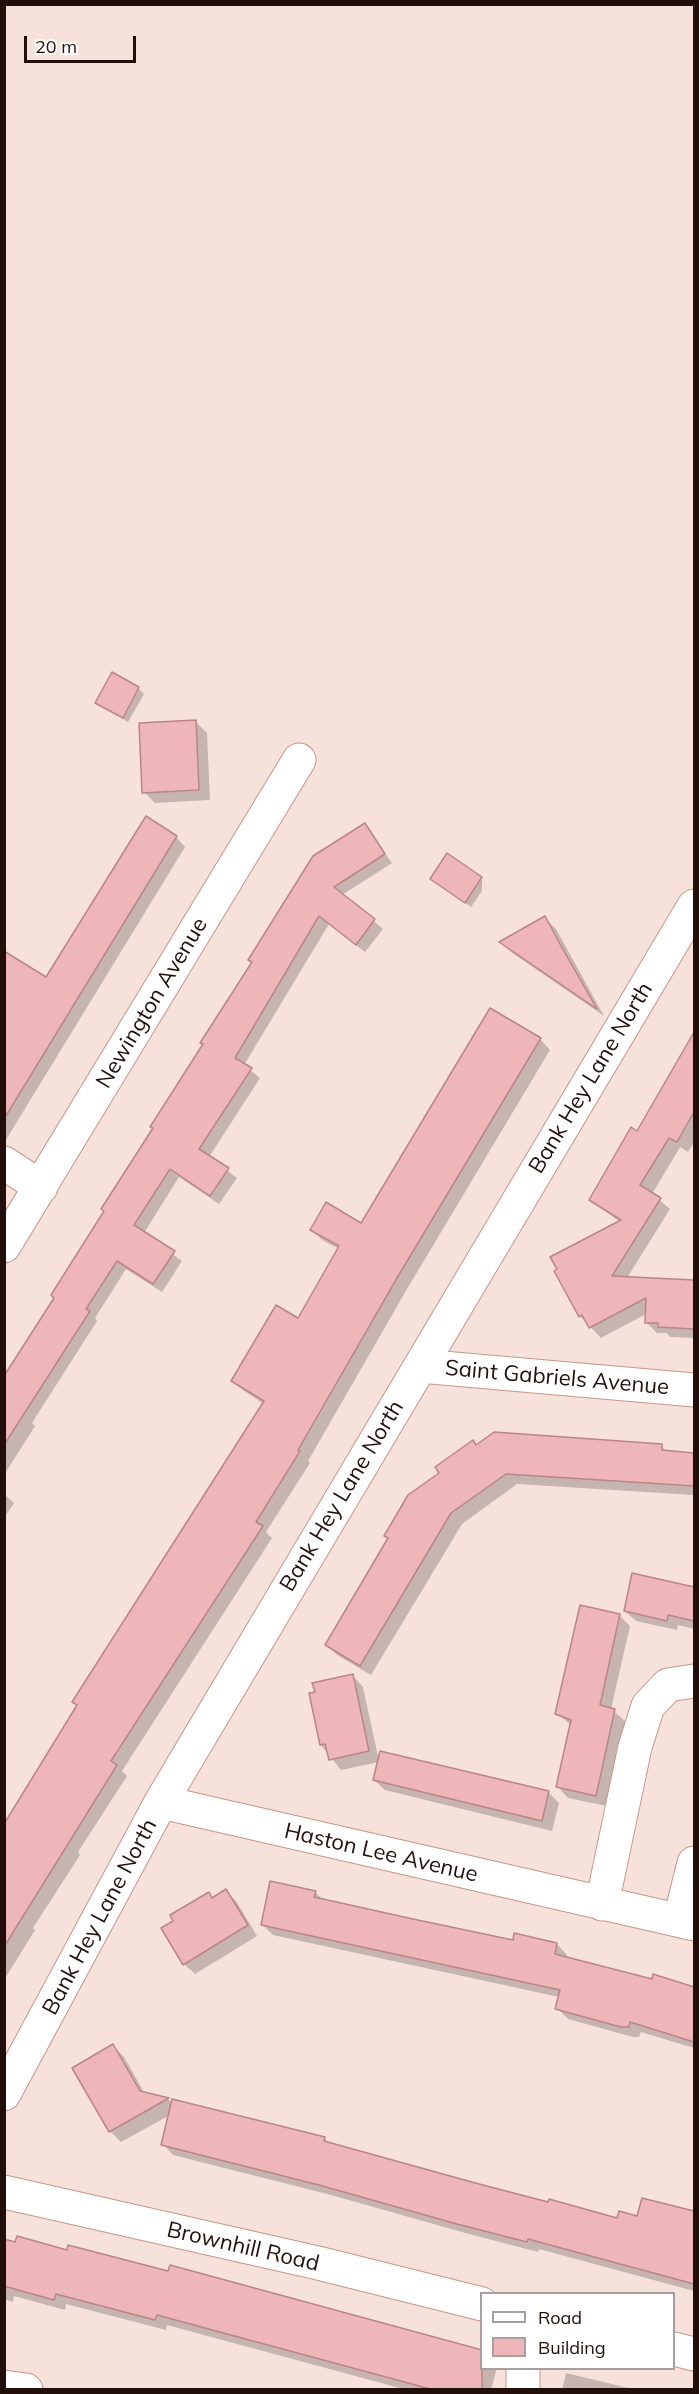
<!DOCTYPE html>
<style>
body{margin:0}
#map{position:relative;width:699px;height:2394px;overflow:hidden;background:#f7e1db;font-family:Mulish,sans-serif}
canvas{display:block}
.frame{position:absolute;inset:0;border:6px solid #220f0b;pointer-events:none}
.legend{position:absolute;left:480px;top:2292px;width:195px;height:78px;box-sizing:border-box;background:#fff;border:2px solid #a79f9d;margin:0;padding:8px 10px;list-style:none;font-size:18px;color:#220f0b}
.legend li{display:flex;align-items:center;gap:12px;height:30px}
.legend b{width:30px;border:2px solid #a79f9d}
.scale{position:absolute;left:24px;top:36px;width:112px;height:27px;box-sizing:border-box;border:3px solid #220f0b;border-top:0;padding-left:8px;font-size:18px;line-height:21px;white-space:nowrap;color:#220f0b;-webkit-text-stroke:4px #fff;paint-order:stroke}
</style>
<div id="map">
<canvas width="699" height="2394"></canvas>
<div class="frame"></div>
<ul class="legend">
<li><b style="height:8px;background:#fff"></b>Road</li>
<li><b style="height:16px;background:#efb6ba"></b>Building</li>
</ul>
<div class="scale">20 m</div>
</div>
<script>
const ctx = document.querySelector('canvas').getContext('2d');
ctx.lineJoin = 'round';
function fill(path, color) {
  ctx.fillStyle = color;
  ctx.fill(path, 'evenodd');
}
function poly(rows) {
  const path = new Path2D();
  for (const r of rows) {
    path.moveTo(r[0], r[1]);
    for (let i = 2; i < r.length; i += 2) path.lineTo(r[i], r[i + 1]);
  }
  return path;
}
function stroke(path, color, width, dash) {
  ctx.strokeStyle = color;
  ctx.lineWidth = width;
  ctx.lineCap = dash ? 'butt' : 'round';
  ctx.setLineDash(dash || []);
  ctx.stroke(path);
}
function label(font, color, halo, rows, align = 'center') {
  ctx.font = font + ' Mulish,sans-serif';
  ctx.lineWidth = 6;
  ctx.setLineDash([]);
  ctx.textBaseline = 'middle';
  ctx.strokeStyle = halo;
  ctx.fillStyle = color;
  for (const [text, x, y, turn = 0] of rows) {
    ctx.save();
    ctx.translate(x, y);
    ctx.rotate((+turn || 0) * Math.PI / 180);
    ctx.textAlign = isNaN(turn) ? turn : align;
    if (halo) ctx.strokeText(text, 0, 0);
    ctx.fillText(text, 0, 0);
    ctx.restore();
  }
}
fill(poly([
 [138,688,144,694,128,722,97,703],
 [196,722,207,733,210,800,155,803,144,792],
 [365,825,392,863,342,895,383,929,365,952,329,924,244,1065,260,1078,209,1157,237,1178,219,1204,179,1177,144,1233,182,1261,162,1292,126,1269,95,1318,97,1321,32,1423,35,1426,4,1475,4,1387,106,1211,103,1208,253,962],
 [176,837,185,847,4,1143,4,953,47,979],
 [476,874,482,880,482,891,471,907,432,879],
 [545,918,556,929,604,1016,511,952,501,942],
 [694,1034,694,1142,688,1152,680,1147,652,1194,670,1209,627,1278,694,1281,694,1338,670,1337,667,1333,657,1333,646,1322,646,1314,601,1338,580,1316,620,1222,590,1200,632,1129,638,1133],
 [540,1039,550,1050,407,1289,308,1461,310,1463,266,1532,272,1538,122,1771,127,1776,78,1852,80,1855,33,1928,35,1930,4,1980,4,1826,264,1404,244,1391,233,1381,299,1320,339,1249,322,1240,312,1230,362,1225],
 [477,1446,661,1446,668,1452,694,1455,694,1495,517,1484,462,1524,371,1675,337,1655,327,1645],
 [4,1494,14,1503,4,1518],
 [633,1575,694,1588,694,1629,678,1625,677,1630,636,1621,625,1611],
 [619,1615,630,1626,611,1709,625,1721,607,1806,568,1798,558,1787,572,1726,557,1713],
 [353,1676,363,1687,379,1761,548,1792,559,1803,552,1831,385,1790,374,1780,379,1762,341,1770,321,1745],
 [225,1891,236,1901,257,1936,195,1974,184,1964,208,1893,213,1898],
 [315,1892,324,1901,514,1942,557,1944,567,1955,567,1959,653,1980,654,1976,694,1989,694,2048,641,2032,639,2037,633,2037,568,2019,557,2008,559,1997,273,1935,262,1924],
 [113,2046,124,2057,145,2094,169,2100,172,2103,324,2138,330,2144,479,2186,618,2220,638,2218,643,2200,694,2213,694,2291,539,2249,538,2252,469,2234,331,2195,173,2155,163,2144,170,2115,121,2142,110,2131],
 [4,2241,482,2368,497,2368,491,2390,407,2390,167,2325,166,2330,66,2304,65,2310,14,2296,13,2302,4,2299],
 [566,2373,637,2390,562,2390]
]), '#0003');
const building = poly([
 [112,672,139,687,123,718,95,703,112,672],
 [196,720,199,790,142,793,139,723,196,720],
 [146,816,177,836,4,1119,4,951,46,977,146,816],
 [365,823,385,854,334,887,375,919,356,945,319,916,235,1058,252,1068,199,1149,229,1168,210,1196,170,1169,134,1225,175,1251,153,1284,117,1261,86,1309,90,1311,4,1445,4,1376,54,1298,51,1295,104,1211,101,1209,153,1128,150,1127,203,1044,200,1043,252,962,248,960,313,856,365,823],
 [447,853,482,877,465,903,430,879,447,853],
 [545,916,561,946,597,1009,499,942,545,916],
 [490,1008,541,1038,397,1278,298,1450,300,1451,256,1522,263,1526,111,1761,117,1765,4,1947,4,1824,77,1705,72,1702,264,1401,231,1381,276,1305,298,1318,339,1246,310,1230,326,1202,361,1223,490,1008],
 [694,1032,694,1112,677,1142,669,1138,640,1185,661,1198,612,1276,694,1280,694,1329,658,1327,658,1323,645,1323,646,1298,589,1328,582,1315,579,1317,554,1271,557,1269,550,1257,621,1220,589,1200,631,1127,637,1131,694,1032],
 [494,1432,662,1444,662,1450,694,1453,694,1486,506,1474,451,1513,360,1666,325,1645,388,1538,384,1536,408,1495,439,1473,435,1467,473,1440,476,1445,494,1432],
 [632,1573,694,1587,694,1621,668,1615,667,1621,624,1611,632,1573],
 [580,1605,620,1614,600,1705,615,1709,596,1796,556,1787,571,1720,555,1714,580,1605],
 [353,1674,369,1751,329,1760,325,1744,320,1745,309,1693,315,1692,312,1683,353,1674],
 [380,1751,549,1791,542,1821,373,1780,380,1751],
 [270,1881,316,1891,314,1897,413,1919,513,1940,514,1933,557,1943,555,1954,652,1979,653,1974,694,1987,694,2042,630,2022,629,2027,621,2027,555,2009,560,1990,261,1925,270,1881],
 [226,1889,248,1925,183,1965,161,1928,173,1921,170,1915,209,1892,212,1898,226,1889],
 [113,2044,140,2091,169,2098,109,2132,72,2068,113,2044],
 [172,2099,325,2137,324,2141,479,2184,548,2202,549,2199,617,2218,619,2211,637,2216,642,2198,694,2211,694,2284,528,2239,527,2242,457,2224,319,2185,161,2145,172,2099],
 [17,2236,67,2250,68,2245,168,2271,170,2265,482,2350,482,2390,434,2390,157,2315,155,2320,56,2294,54,2300,4,2286,4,2239,15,2242,17,2236]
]);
fill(building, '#efb6ba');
stroke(building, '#ba8588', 1.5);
const minor = poly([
 [4,1163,41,1187],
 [4,1246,299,760],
 [420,1366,694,1390],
 [161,1802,694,1924],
 [602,1904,635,1747,648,1706,668,1685,694,1681],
 [680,1919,694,1863],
 [4,2094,161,1802,694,906],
 [4,2192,318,2263,482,2304],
 [674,2349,694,2354],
 [4,2387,26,2390],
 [523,2390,523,2368]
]);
stroke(minor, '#c89588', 35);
stroke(minor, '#fff', 33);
label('22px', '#220f0b', '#fff', [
 ["Newington Avenue",152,1003,-59],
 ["Bank Hey Lane North",591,1078,-59],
 ["Saint Gabriels Avenue",557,1378,5],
 ["Bank Hey Lane North",342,1496,-59],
 ["Haston Lee Avenue",381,1853,13],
 ["Bank Hey Lane North",100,1917,-62],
 ["Brownhill Road",243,2247,13]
]);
</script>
